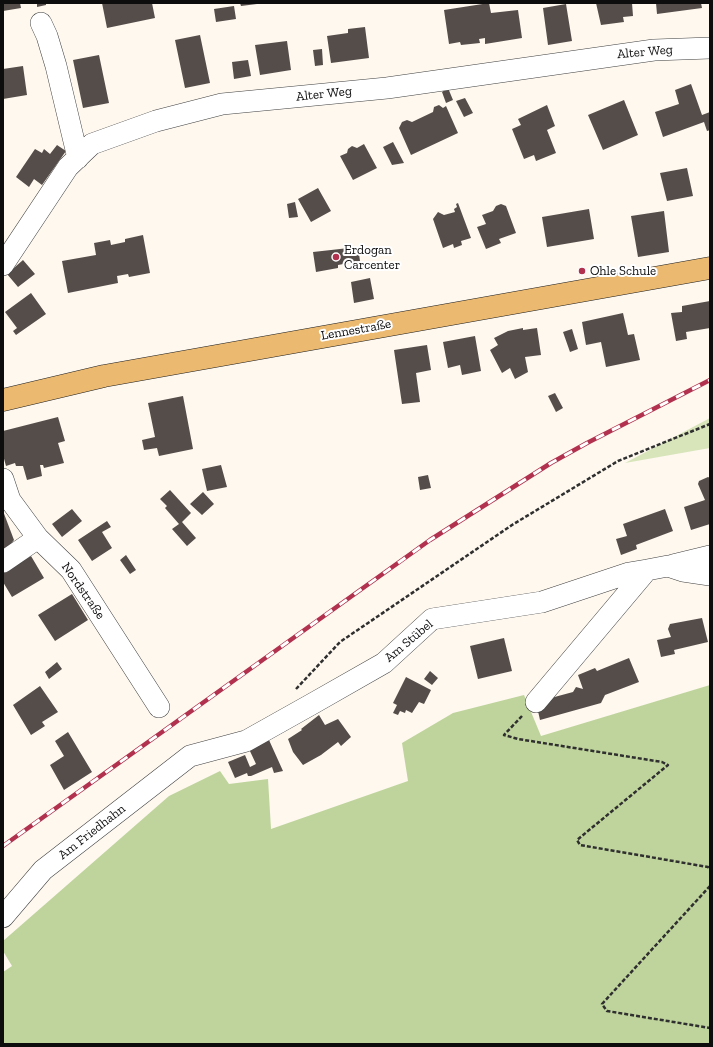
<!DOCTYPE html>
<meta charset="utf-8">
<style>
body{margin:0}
#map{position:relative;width:713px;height:1047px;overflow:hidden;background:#fef8ef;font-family:"Zilla Slab",serif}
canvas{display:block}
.frame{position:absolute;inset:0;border:4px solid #0d0d0d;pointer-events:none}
</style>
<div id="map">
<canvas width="713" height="1047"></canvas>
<div class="frame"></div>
</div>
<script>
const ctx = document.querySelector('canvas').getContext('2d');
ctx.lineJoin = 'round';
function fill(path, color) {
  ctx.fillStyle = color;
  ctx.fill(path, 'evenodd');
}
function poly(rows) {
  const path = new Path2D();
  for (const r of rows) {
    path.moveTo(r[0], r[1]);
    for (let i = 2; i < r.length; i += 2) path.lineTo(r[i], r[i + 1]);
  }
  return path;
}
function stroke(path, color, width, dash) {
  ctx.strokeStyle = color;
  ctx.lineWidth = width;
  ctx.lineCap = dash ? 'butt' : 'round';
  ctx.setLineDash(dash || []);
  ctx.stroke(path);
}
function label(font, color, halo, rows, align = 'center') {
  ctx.font = font + ' "Zilla Slab",serif';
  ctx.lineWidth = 4;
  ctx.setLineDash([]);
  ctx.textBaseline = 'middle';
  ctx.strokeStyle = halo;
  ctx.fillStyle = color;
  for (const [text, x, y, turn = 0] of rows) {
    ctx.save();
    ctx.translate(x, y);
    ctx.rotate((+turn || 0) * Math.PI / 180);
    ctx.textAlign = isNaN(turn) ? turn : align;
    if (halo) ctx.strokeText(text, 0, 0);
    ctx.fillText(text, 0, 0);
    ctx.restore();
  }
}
fill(poly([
 [710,418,710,448,625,463]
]), '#d8e5bb');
fill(poly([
 [710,685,710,1044,3,1044,3,972,12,966,3,951,3,941,169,796,220,771,229,784,268,779,271,829,408,781,402,743,453,713,524,695,541,736]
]), '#bfd49c');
fill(poly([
 [3,3,20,3,21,8,3,11],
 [37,3,46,3,46,5,37,7],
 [102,3,152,3,155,18,107,28],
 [240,3,257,3,257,4,241,6],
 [489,3,491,13,518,10,522,38,485,44,485,38,479,39,480,43,461,45,460,42,449,44,444,10],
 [596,3,632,3,633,16,623,17,624,22,601,25],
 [656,3,701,3,702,8,657,14],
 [566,4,572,41,548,45,543,8],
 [234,6,236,19,216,22,214,9],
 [365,27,369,58,331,63,327,36,348,33,348,29],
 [200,35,210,83,185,88,175,40],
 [287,41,291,70,260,75,255,45],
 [322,49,323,65,315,66,313,50],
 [99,55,109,103,83,108,73,60],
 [248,60,251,76,234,79,232,62],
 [23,66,27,95,3,99,3,69],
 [691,84,702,115,710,112,710,130,707,131,704,122,663,137,655,112,679,104,675,90],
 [448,88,453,100,446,103,442,92],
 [465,98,473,113,464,117,456,101],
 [624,100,638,135,603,150,588,115],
 [439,105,443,108,446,106,458,133,411,155,399,128,402,122,407,120,412,122,433,112,434,107],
 [547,105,555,126,547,130,556,153,536,161,534,155,524,159,512,129,521,125,518,119],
 [393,142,404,163,392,165,383,147],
 [364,144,377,168,353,180,340,156,347,153,348,149,352,146,357,148],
 [57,145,66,151,42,185,34,179,29,187,16,177,35,149,42,153,44,149,50,154],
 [687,168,693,196,667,201,660,173],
 [318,188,331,211,311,222,298,199],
 [295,202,298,217,289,218,287,204],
 [458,203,471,238,461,241,462,245,454,248,453,244,443,248,433,219,438,212,444,215,455,212,454,209,457,207,456,204],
 [501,204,506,206,516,233,499,239,501,243,486,249,477,227,486,224,482,215,493,211,496,206],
 [589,209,594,239,547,247,542,217],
 [664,211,669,252,638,257,631,216],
 [143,235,150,273,129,277,128,274,117,276,118,283,68,293,62,261,96,255,94,243,110,240,111,245,125,242,125,239],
 [358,247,360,261,338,265,338,268,316,272,313,252],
 [23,260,35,274,18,287,7,274],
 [370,278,374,299,354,303,351,282],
 [31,293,46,314,16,335,13,331,17,328,5,312],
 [710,301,710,328,686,332,687,339,676,341,671,313,682,312,682,306],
 [623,313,628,335,634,334,640,360,606,367,601,342,586,345,582,322],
 [523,328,523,330,537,328,541,355,525,357,528,372,515,379,510,368,502,373,490,350,498,345,494,338,508,331],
 [572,329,578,349,570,352,563,332],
 [475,336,481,371,462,375,460,365,448,368,443,342],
 [427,345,431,370,416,373,420,402,402,404,394,350],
 [555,393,563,408,556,412,548,396],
 [183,396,193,449,159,456,157,448,144,450,142,440,155,437,148,403],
 [58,417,65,441,58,443,64,463,44,468,43,465,40,465,42,476,27,480,23,466,16,466,15,463,6,466,3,455,3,431],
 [221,465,227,487,207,491,202,469],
 [428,475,431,488,420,490,418,477],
 [708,477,710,478,710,524,691,530,684,507,705,500,698,484,699,481],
 [170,490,191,513,182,522,196,538,187,546,172,529,179,524,165,508,167,506,160,499],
 [203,492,214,504,202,515,190,504],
 [72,509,82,521,62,537,52,524],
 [665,509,673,531,636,545,637,549,621,555,616,539,627,536,623,524],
 [3,511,14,540,3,554],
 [107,521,111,527,102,532,112,548,92,561,78,540],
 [126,555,136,570,130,574,120,560],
 [31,556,44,578,12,597,3,582,3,572],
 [72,594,88,620,55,641,38,615],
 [702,618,708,642,674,650,675,654,661,657,657,640,671,637,668,629,670,624],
 [504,638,512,671,478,679,470,646],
 [629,658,639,682,605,695,601,703,540,720,536,702,573,692,576,687,583,689,578,675,595,668,597,671],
 [57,662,62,669,49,679,45,672],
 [430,671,438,678,432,685,424,679],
 [406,677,431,690,424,704,419,702,412,713,406,710,405,713,400,711,398,715,393,713,397,705,393,703],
 [40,686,58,712,42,722,45,726,31,735,13,705],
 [319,715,325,725,338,719,351,737,341,746,338,742,321,755,303,765,293,752,288,739,302,730,301,729],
 [68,732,92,772,64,790,50,765,64,756,55,741],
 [269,740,283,771,274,773,272,767,251,776,248,776,247,773,235,778,228,762,245,755,250,767,256,764,249,749]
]), '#554d4a');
const minor = poly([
 [41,23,47,36,56,66,78,158],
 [3,265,68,167,92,144,156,121,222,104,387,88,654,50,710,48],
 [3,479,10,500,38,538,71,570,159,707],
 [3,562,38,538],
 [673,565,710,556],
 [536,702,647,570],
 [3,917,43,870,190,756,246,741,312,704,384,663,432,619,542,602,629,573,647,570,668,566,683,571,710,575]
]);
const major = poly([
 [3,400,104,376,710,268]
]);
stroke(minor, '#404040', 22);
stroke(major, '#1e1e1e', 23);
stroke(poly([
 [296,689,340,642,512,525,618,461,710,424],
 [522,716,504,735,518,739,662,762,668,765,577,840,580,845,708,867,710,869],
 [710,886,602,1004,607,1011,710,1028]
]), '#2f2f2f', 2.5, [4, 2]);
stroke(minor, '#fff', 21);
stroke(major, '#ecb970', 22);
const rail = poly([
 [3,846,430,540,551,463,587,443,710,380]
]);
stroke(rail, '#b1314e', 4.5);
stroke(rail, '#fff', 3, [9]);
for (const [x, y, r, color] of [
 [336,257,4,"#b1314e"],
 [582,271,4,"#b1314e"]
]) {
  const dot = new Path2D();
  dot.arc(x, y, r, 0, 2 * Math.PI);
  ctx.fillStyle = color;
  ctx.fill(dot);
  stroke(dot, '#fff', 1.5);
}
label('13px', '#0d0d0d', '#fff', [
 ["Alter Weg",645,52,-5],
 ["Alter Weg",324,94,-6],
 ["Lennestraße",356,330,-10],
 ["Nordstraße",83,591,55],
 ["Am Stübel",409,641,-40],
 ["Am Friedhahn",92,832,-38]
]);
label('13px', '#0d0d0d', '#fff', [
 ["Erdogan",344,250],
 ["Carcenter",344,265],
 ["Ohle Schule",590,271]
], 'left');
</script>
